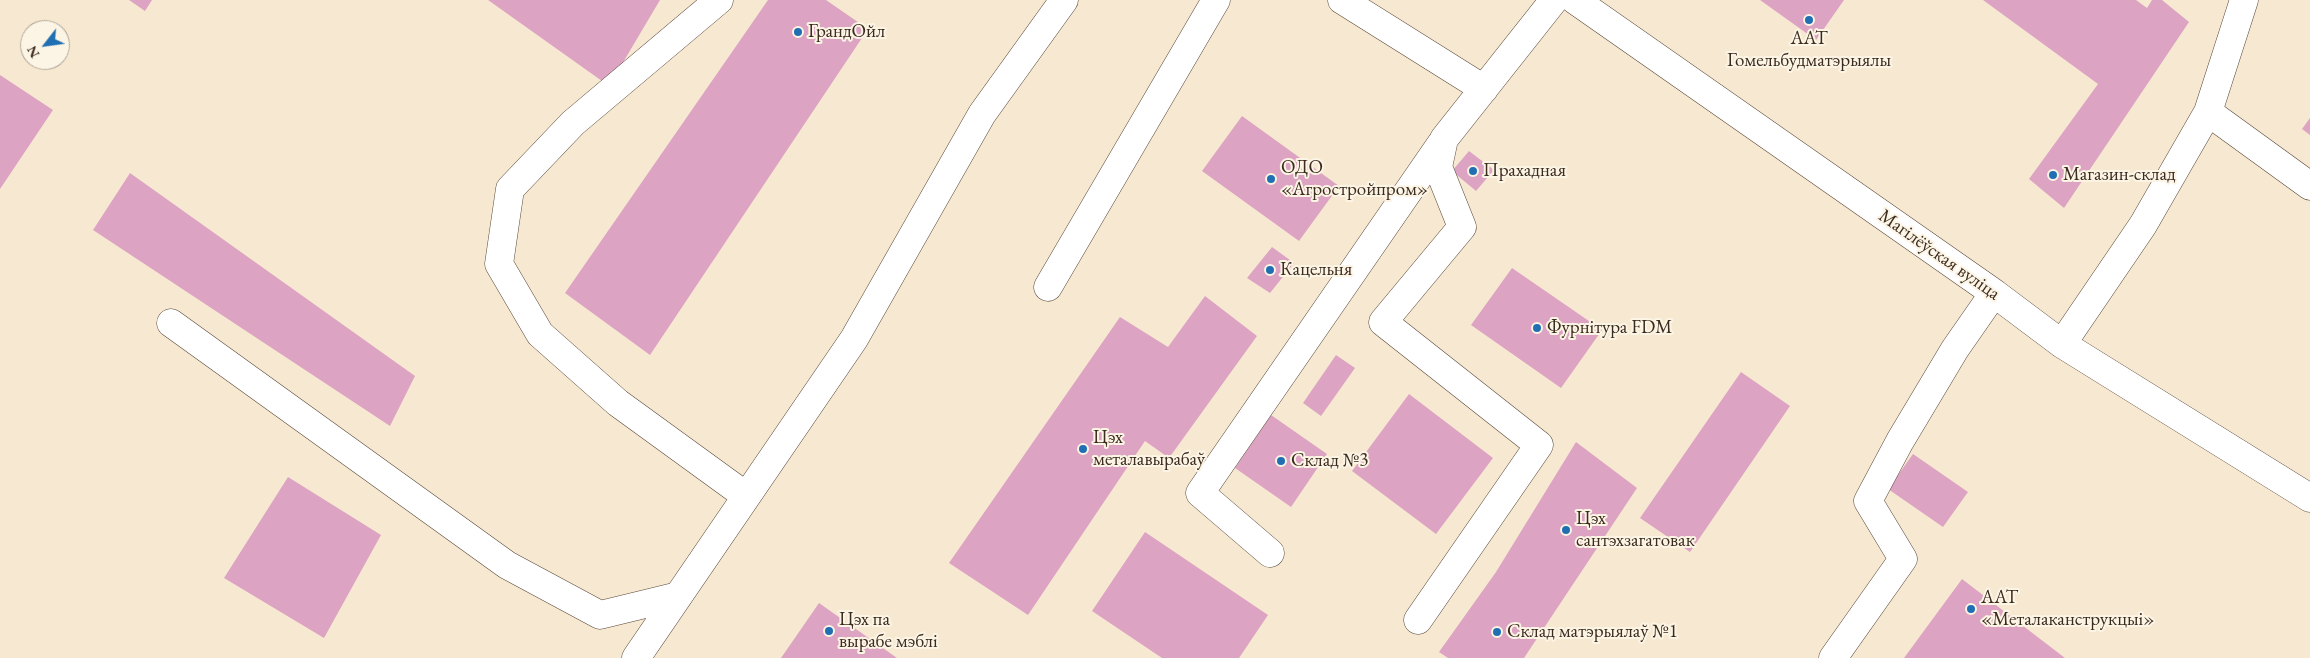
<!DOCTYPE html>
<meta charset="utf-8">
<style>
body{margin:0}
#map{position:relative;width:2310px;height:658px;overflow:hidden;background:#f7e9d1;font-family:"EB Garamond",serif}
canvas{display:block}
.north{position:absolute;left:20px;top:20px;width:50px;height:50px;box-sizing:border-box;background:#fcf5e5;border:1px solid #afa495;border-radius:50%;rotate:240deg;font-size:14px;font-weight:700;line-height:20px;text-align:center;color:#3b2a1e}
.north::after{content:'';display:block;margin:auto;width:18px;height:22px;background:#1f6fb2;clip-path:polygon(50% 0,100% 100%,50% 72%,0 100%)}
</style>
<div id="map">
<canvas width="2310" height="658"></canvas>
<div class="north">N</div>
</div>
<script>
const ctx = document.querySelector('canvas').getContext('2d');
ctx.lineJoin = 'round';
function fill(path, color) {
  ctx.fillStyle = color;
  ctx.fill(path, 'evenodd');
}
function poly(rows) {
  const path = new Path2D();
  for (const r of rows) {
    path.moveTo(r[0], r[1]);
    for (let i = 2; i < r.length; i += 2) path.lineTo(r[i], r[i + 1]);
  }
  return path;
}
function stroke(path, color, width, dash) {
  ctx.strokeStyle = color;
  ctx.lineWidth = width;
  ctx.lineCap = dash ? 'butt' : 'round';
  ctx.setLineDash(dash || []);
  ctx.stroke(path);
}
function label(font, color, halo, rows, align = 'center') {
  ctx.font = font + ' "EB Garamond",serif';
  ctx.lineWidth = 4;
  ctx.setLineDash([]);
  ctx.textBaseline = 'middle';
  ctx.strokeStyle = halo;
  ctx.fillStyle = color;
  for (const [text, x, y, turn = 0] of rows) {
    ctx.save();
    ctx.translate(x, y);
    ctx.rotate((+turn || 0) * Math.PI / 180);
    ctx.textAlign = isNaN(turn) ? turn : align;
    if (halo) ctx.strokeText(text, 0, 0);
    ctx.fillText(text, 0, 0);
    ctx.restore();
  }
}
fill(poly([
 [129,0,152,0,145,11],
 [488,0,660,0,609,86],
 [768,0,826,0,868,29,650,355,565,293],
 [1760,0,1844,0,1816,40],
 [1983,0,2136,0,2147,8,2152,0,2162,0,2189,22,2064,208,2029,179,2098,84],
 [0,75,53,110,0,189],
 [1242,116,1339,186,1299,241,1202,171],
 [2310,118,2310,135,2302,129],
 [1469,151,1494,170,1476,191,1452,171],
 [130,173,415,376,390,426,93,230],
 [1272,247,1294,263,1270,293,1247,278],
 [1512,268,1602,330,1561,388,1471,325],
 [1205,296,1257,336,1169,458,1145,441,1028,615,949,563,1120,317,1168,347],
 [1336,355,1355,368,1321,416,1303,403],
 [1741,372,1790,406,1690,552,1640,518],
 [1409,394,1493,458,1436,534,1352,471],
 [1271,415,1327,454,1291,507,1235,468],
 [1576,442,1637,488,1524,658,1448,658,1439,652,1496,572],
 [1913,454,1968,492,1943,527,1888,489],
 [288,477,381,535,324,638,224,578],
 [1145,532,1268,615,1239,658,1162,658,1092,611],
 [1962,579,2065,658,1904,658],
 [819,603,897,658,781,658]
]), '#dda3c3');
const minor = poly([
 [719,0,573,123,510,189,499,264,540,334,618,403,746,496],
 [1342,0,1484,89],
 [1575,0,1994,293,2062,344,2310,498],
 [2208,112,2244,0],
 [1048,287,1216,0],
 [171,323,507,565,600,615,678,596],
 [2062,344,2143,225,2208,112,2310,186],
 [1270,553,1200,493,1441,144],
 [1418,620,1539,445,1383,322,1462,227,1438,167,1444,139,1554,0],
 [636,658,854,339,982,114,1064,0],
 [1833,658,1903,559,1868,501,1900,441,1955,349,1994,293]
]);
stroke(minor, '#574739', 29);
stroke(minor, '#fff', 28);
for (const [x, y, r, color] of [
 [1809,20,5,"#1f6fb2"],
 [798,32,5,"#1f6fb2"],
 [1473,171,5,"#1f6fb2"],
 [2053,175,5,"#1f6fb2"],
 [1271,179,5,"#1f6fb2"],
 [1270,270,5,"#1f6fb2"],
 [1537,328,5,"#1f6fb2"],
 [1083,449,5,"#1f6fb2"],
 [1281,461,5,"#1f6fb2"],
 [1566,530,5,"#1f6fb2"],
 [1971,609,5,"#1f6fb2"],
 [829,631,5,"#1f6fb2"],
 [1497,632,5,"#1f6fb2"]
]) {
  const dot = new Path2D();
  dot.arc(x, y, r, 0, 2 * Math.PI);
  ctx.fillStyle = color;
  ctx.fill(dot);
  stroke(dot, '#fcf5e5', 2);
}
label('19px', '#3b2a1e', '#fcf5e5', [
 ["ГрандОйл",808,32],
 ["ААТ",1809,39,"center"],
 ["Гомельбудматэрыялы",1809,61,"center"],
 ["ОДО",1281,168],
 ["«Агростройпром»",1281,190],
 ["Прахадная",1483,171],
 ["Магазин-склад",2063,175],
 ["Кацельня",1280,270],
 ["Фурнітура FDM",1547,328],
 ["Цэх",1093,438],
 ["металавырабаў",1093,460],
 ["Склад №3",1291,461],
 ["Цэх",1576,519],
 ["сантэхзагатовак",1576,541],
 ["ААТ",1981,598],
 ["«Металаканструкцыі»",1981,620],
 ["Цэх па",839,620],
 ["вырабе мэблі",839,642],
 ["Склад матэрыялаў №1",1507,632]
], 'left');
label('19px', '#3b2a1e', '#fcf5e5', [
 ["Магілёўская вуліца",1939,255,35]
]);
</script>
